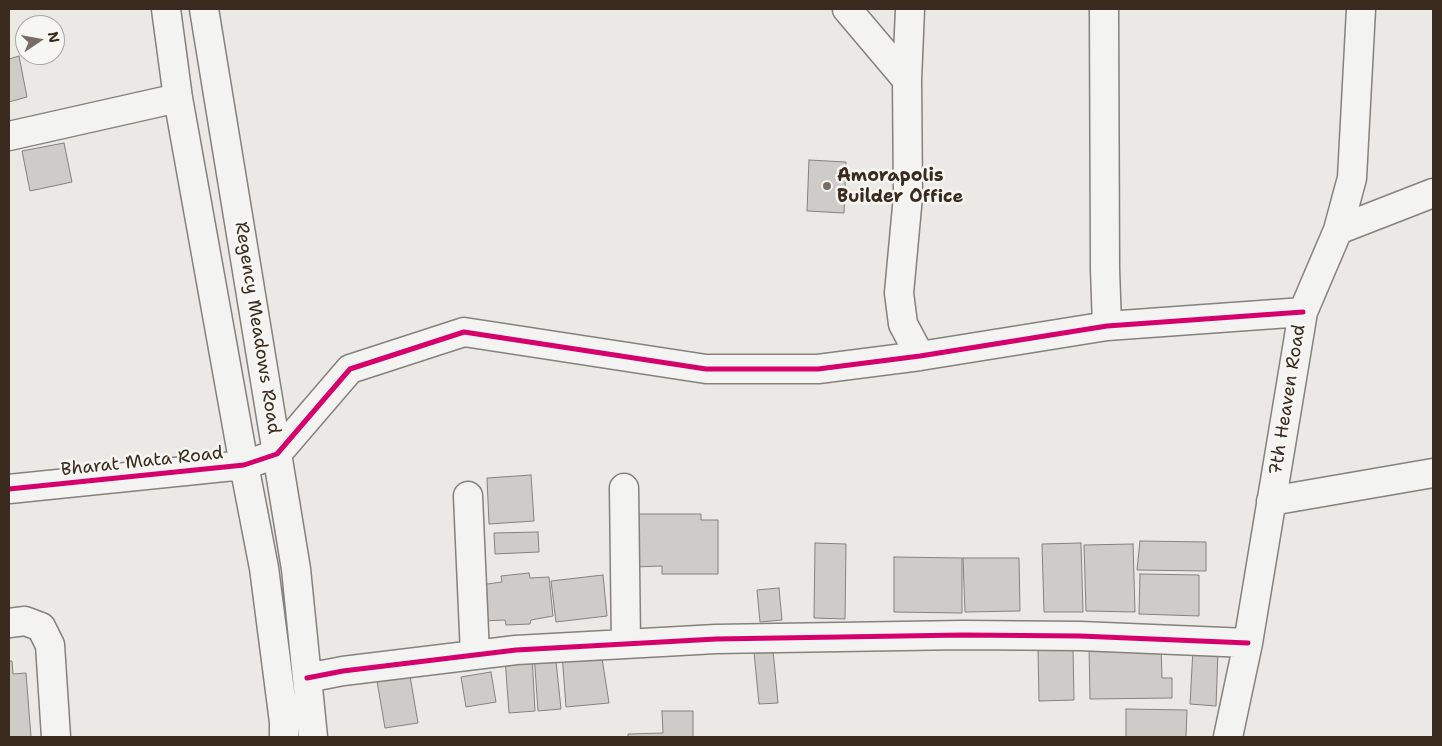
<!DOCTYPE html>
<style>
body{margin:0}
#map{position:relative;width:1442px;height:746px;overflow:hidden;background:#eae9e6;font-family:"Shantell Sans",sans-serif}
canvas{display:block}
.frame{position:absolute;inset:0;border:10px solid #3b2a1e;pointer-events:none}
.north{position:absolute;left:15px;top:15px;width:50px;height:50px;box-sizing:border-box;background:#f6f6f2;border:1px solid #aba49d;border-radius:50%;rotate:78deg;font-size:14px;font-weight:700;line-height:20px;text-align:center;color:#3b2a1e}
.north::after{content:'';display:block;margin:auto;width:18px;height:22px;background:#786d64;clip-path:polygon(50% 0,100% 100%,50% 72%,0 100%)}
</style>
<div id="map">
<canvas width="1442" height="746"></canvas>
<div class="frame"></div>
<div class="north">N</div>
</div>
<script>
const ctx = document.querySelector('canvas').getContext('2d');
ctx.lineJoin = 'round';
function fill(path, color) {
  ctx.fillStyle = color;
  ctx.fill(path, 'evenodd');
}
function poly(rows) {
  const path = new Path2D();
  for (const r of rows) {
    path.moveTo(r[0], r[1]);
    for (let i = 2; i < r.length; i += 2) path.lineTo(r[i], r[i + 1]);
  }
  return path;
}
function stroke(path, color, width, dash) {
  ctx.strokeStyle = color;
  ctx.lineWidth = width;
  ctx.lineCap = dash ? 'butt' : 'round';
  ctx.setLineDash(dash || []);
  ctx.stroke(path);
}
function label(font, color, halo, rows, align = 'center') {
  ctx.font = font + ' "Shantell Sans",sans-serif';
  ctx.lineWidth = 5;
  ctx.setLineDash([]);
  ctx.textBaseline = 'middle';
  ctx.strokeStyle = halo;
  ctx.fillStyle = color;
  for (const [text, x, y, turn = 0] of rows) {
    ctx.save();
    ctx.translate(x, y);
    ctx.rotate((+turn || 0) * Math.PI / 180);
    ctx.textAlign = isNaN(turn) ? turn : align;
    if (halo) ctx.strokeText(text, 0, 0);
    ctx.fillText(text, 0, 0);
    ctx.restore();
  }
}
const building = poly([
 [19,56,27,97,9,102,9,59,19,56],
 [64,143,72,182,30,191,22,151,64,143],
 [809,160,846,162,844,213,807,211,809,160],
 [531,475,534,521,489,524,487,478,531,475],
 [634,514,701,514,701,520,718,520,718,574,662,574,662,566,634,567,634,514],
 [538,532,539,552,495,554,494,533,538,532],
 [1140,541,1206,542,1206,571,1137,570,1140,541],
 [815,543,846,544,845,619,814,618,815,543],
 [1081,543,1083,612,1044,612,1042,544,1081,543],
 [1133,544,1135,612,1086,611,1084,545,1133,544],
 [894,557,962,558,962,613,894,612,894,557],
 [963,558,1019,558,1020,611,965,612,963,558],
 [529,573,530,578,549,577,553,616,531,620,530,624,506,625,505,620,482,621,480,585,502,582,501,576,529,573],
 [1140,574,1199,575,1199,616,1139,614,1140,574],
 [603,575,607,616,556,622,551,581,603,575],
 [779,588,782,620,760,622,757,590,779,588],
 [1089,645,1161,645,1162,678,1172,678,1172,698,1090,699,1089,645],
 [1073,648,1074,700,1039,701,1038,649,1073,648],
 [1193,649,1218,651,1216,706,1190,704,1193,649],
 [773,650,778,703,759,704,754,652,773,650],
 [555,652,561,709,538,711,534,653,555,652],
 [601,652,609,703,566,707,562,654,601,652],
 [532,655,535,711,509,713,505,658,532,655],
 [9,661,12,661,13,674,26,673,31,737,9,737,9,661],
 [491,672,496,702,466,707,461,677,491,672],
 [410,676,418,723,385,728,377,681,410,676],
 [1126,709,1187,710,1186,737,1126,737,1126,709],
 [662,711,693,711,693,737,628,737,628,734,663,733,662,711]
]);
fill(building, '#cdccc9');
stroke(building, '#85817d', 1);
const minor = poly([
 [166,9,178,98,244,465,264,568,284,722,284,737],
 [204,9,296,569,313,737],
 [847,9,907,80],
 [910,9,907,80,908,196,899,293,903,324,920,356],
 [1104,9,1105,269,1107,326],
 [9,136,178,98],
 [1338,230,1433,193],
 [624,488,626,644],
 [9,489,244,465,277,454,350,369,464,332,706,369,818,369,920,356,1107,326,1303,312],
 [468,496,475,655],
 [1271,501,1433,473],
 [9,623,25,621,41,627,50,645,56,737],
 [307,678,343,671,516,650,716,639,963,635,1080,636,1248,643],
 [1228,737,1248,643,1303,312,1338,230,1352,178,1361,9]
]);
stroke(minor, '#85817d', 31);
stroke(minor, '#f3f3f1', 28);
stroke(poly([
 [9,489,244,465,277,454,350,369,464,332,706,369,818,369,920,356,1107,326,1303,312],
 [307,678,343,671,516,650,716,639,963,635,1080,636,1248,643]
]), '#d6006c', 5);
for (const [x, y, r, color] of [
 [827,186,5,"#786d64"]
]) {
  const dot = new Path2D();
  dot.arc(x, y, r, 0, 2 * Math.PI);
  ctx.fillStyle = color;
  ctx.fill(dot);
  stroke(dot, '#f6f6f2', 2);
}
label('bold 18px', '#3b2a1e', '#f6f6f2', [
 ["Amorapolis",837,176],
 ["Builder Office",837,197]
], 'left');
label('18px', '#3b2a1e', '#f6f6f2', [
 ["Regency Meadows Road",257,328,81],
 ["7th Heaven Road",1288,400,-81],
 ["Bharat Mata Road",142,462,-6]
]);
</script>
